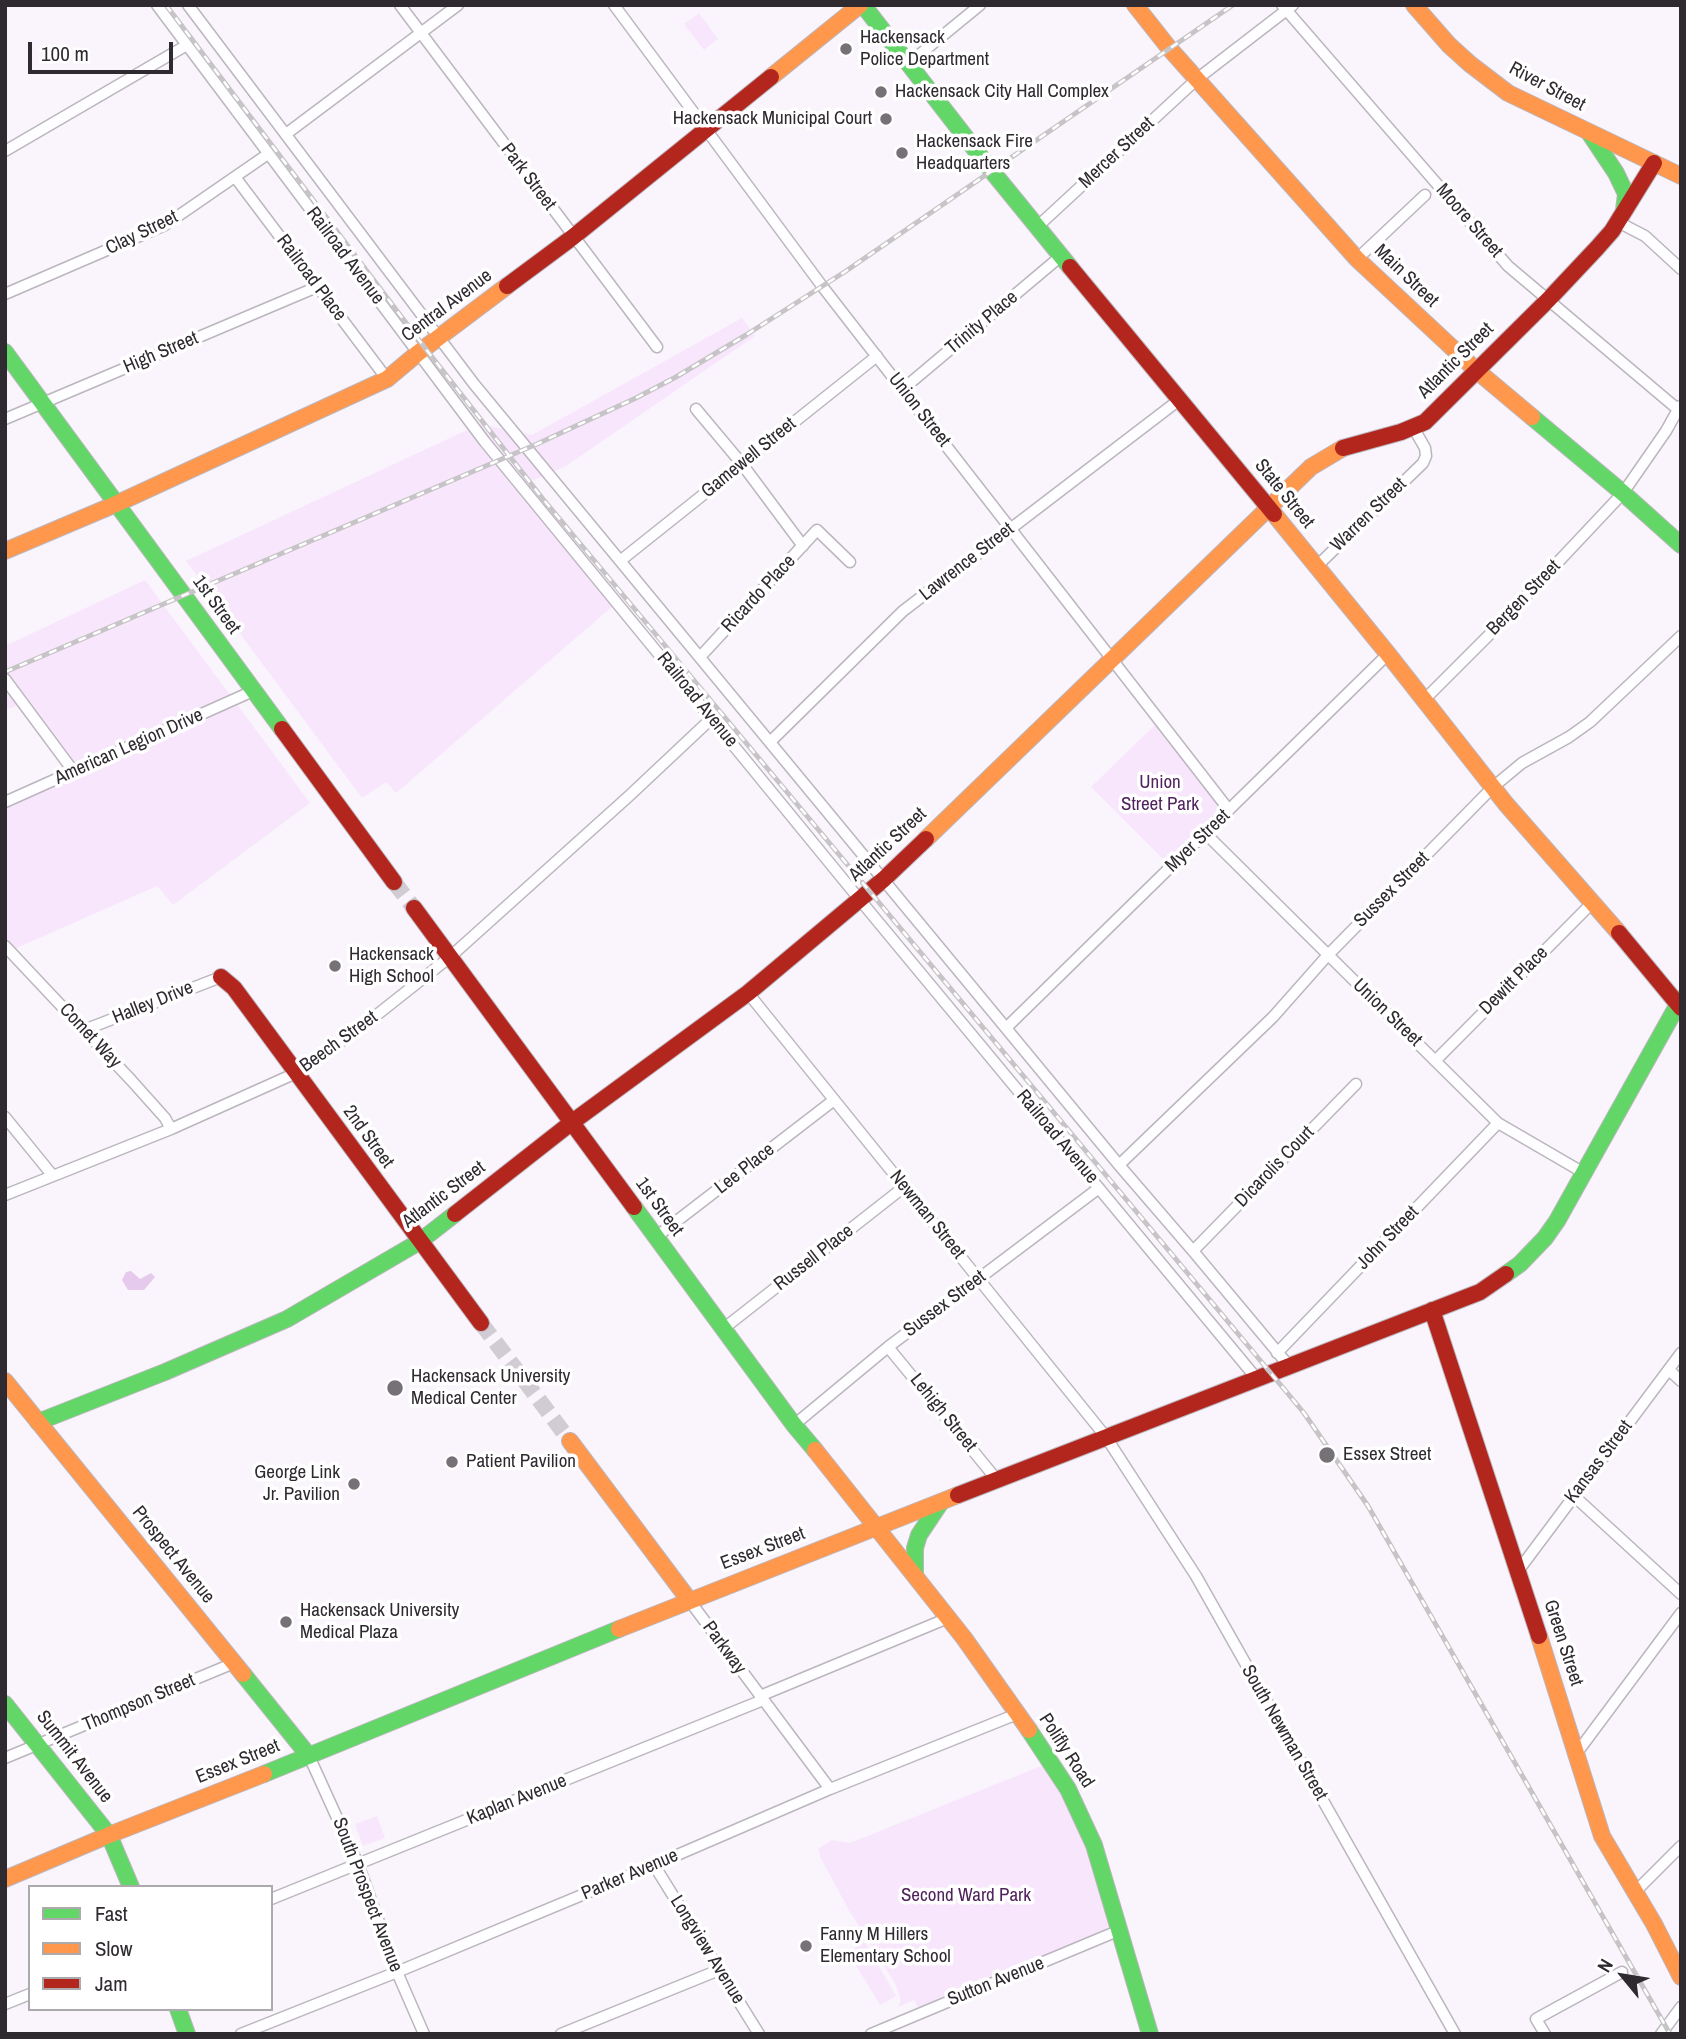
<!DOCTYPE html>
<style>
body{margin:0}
#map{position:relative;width:1686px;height:2039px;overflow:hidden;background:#faf4fc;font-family:"Archivo Narrow",sans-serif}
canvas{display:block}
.frame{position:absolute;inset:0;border:7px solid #2f2a2f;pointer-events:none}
.legend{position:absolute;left:28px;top:1885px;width:245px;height:126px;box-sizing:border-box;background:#fff;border:2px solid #acaaac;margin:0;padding:9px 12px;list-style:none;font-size:21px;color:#2f2a2f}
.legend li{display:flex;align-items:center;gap:14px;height:35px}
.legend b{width:35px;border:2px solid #acaaac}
.north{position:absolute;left:1588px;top:1941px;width:70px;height:70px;-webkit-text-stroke:5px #fff;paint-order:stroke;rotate:300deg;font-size:19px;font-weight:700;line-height:28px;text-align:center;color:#2f2a2f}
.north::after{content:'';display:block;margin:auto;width:24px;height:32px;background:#2f2a2f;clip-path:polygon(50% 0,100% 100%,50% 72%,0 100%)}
.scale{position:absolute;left:28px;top:42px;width:145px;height:32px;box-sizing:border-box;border:4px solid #2f2a2f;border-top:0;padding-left:9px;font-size:21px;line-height:24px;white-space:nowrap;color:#2f2a2f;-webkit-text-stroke:5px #fff;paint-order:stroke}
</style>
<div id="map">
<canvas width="1686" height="2039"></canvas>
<div class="frame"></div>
<ul class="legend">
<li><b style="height:9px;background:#63d668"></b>Fast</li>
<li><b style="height:9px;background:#ff974d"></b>Slow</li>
<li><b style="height:9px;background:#b3261e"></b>Jam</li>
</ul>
<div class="north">N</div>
<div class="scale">100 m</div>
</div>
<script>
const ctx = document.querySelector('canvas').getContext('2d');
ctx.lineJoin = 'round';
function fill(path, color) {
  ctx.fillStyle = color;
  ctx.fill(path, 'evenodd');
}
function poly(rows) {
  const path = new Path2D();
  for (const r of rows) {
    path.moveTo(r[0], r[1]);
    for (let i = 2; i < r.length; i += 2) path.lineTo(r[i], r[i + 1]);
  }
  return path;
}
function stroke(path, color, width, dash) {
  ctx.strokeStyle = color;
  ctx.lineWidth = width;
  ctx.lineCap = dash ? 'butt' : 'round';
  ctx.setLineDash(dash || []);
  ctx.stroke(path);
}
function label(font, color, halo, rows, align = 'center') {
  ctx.font = font + ' "Archivo Narrow",sans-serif';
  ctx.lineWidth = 7;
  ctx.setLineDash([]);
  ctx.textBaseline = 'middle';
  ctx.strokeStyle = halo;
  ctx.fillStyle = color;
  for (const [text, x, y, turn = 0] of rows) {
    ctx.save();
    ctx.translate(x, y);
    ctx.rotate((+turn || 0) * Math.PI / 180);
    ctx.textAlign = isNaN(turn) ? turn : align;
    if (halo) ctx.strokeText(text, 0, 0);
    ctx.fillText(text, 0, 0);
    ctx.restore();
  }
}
fill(poly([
 [699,13,718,39,704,50,684,24],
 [742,318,755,336,566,466,527,483,620,600,396,793,386,782,362,798,186,561,480,424,532,435],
 [145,580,310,803,173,905,157,886,12,950,5,943,5,798,73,767,25,703,5,710,5,646],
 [1159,721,1229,810,1171,867,1091,787],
 [1051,1762,1066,1786,1120,1930,922,2013,914,2000,898,2007,901,2001,896,1985,850,1912,819,1855,820,1854,818,1849,832,1840,850,1843],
 [377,1816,385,1838,363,1846,355,1824],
 [865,1942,896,1996,880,2005,848,1952]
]), '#f8e7fc');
fill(poly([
 [131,1271,140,1279,151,1273,155,1277,144,1290,128,1290,122,1280,126,1272]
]), '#e6caed');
stroke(poly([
 [394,882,414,908],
 [481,1323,570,1441]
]), '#d1ccd3', 16, [16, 8]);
const street = poly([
 [157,5,485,442,860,900,1257,1379],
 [188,5,474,384,1119,1165,1193,1251,1289,1366],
 [400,5,657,347],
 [614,5,822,286,1229,810],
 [1282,5,1508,266,1681,412],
 [908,64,980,5],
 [286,134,458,5],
 [5,151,187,45],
 [235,177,387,379],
 [1618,222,1645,236,1681,269],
 [1037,227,1197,79,1293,5],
 [1357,259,1425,195],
 [5,294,165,225,268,154],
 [903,389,1061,256],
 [696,409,742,464,803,546],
 [5,419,317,287],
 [620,561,877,356],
 [1316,567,1423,463,1426,456,1425,448,1413,427],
 [700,657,817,530,850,562],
 [5,679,74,772],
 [1423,701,1496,628,1623,493,1666,431,1680,406],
 [770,742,903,611,1179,400],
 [5,802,253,691],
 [1205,833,1498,1123,1584,1173],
 [5,946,131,1080,165,1118,171,1129],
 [748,993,1106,1437,1196,1576,1455,2034],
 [1007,1027,1388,654],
 [84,1030,221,977],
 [1435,1061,1593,902],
 [5,1117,53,1176],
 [1119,1165,1273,1017,1327,956,1492,788,1522,763,1569,737,1590,722,1681,636],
 [5,1195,171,1129,296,1073,364,1025,450,957,629,796,712,718],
 [656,1237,834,1100],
 [1193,1251,1356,1084],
 [723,1329,904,1187],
 [888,1347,997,1480],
 [1277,1353,1498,1123],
 [1669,1370,1681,1381],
 [794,1425,888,1347,1099,1188],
 [1574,1496,1681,1594],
 [1518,1571,1681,1353],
 [689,1600,830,1789],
 [760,1696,948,1618],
 [1576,1754,1681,1613],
 [309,1756,358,1864,397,1972,424,2034],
 [5,1758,234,1663],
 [654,1865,759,2034],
 [1635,1892,1681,1846],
 [271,1899,763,1700],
 [5,2004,30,1994],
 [241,2034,397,1972,654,1865,830,1789,1017,1714],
 [561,2034,719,1970],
 [871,2034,1120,1930],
 [1545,2034,1536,2019,1622,1972],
 [1661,2034,1681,2007]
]);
const fast = poly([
 [863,5,991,170,1070,267],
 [1590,134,1616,173,1626,194,1624,210],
 [5,352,282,729],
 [1532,417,1623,493,1681,545],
 [634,1207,794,1425,815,1450],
 [1506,1274,1520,1264,1545,1238,1557,1221,1681,999],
 [38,1422,165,1372,287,1319,419,1242,455,1214],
 [915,1575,915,1548,919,1535,941,1502],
 [243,1674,309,1756],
 [5,1704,109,1835,131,1887],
 [1029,1730,1068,1789,1094,1845,1150,2034],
 [264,1774,619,1629],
 [178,2009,187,2034]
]);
const slow = poly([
 [1135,5,1169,48,1357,259,1476,370,1532,417],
 [1414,5,1449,45,1470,64,1508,93,1681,176],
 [771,77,860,5],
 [1274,514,1388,654,1506,804,1619,933],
 [5,551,116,504,387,379,418,353,507,286],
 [926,839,1311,467,1343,448],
 [5,1381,243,1674],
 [570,1441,689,1600],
 [815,1450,964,1638,1029,1730],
 [619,1629,958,1495],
 [1539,1636,1602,1836,1654,1924,1681,1977],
 [5,1879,109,1835,264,1774]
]);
const jam = poly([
 [1070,267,1274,514],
 [507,286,573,237,771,77],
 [1343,448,1401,432,1425,422,1549,299,1597,248,1612,231,1654,163],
 [282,729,394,882],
 [414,908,634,1207],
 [1619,933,1681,1008],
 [221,977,234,988,481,1323],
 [455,1214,571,1123,748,993,884,879,926,839],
 [1432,1310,1539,1636],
 [958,1495,1480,1292,1506,1274]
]);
stroke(street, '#bbb6bd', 13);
stroke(fast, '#bbb6bd', 18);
stroke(slow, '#bbb6bd', 18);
stroke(jam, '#bbb6bd', 18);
stroke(street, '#fefdff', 10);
stroke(fast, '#63d668', 16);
stroke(slow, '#ff974d', 16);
stroke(jam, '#b3261e', 16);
const rail = poly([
 [166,5,425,348,543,499,1304,1413,1368,1506,1670,2034],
 [5,672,537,444,636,398,676,377,746,335,846,271,1233,5]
]);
stroke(rail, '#c6c4c6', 5);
stroke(rail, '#fff', 2.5, [8]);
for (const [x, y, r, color] of [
 [846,49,7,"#767177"],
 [881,92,7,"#767177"],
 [886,119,7,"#767177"],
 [902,153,7,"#767177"],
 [335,966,7,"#767177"],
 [395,1388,9,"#767177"],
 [1327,1455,9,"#767177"],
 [452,1462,7,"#767177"],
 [354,1484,7,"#767177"],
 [286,1622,7,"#767177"],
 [806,1946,7,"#767177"]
]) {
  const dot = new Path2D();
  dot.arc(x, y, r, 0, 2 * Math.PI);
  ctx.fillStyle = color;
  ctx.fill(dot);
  stroke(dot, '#fff', 2.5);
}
label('19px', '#2f2a2f', '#fff', [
 ["Hackensack",860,38],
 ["Police Department",860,60],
 ["Hackensack City Hall Complex",895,92],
 ["Hackensack Municipal Court",872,119,"right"],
 ["Hackensack Fire",916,142],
 ["Headquarters",916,164],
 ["Hackensack",349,955],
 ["High School",349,977],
 ["Hackensack University",411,1377],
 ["Medical Center",411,1399],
 ["Essex Street",1343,1455],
 ["Patient Pavilion",466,1462],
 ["George Link",340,1473,"right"],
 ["Jr. Pavilion",340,1495,"right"],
 ["Hackensack University",300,1611],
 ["Medical Plaza",300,1633],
 ["Fanny M Hillers",820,1935],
 ["Elementary School",820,1957]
], 'left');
label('19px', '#2f2a2f', '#fff', [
 ["River Street",1547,87,28],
 ["Mercer Street",1117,153,-43],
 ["Park Street",528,177,53],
 ["Moore Street",1469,221,49],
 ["Clay Street",142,233,-26],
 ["Railroad Avenue",345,256,53],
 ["Main Street",1406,276,44],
 ["Railroad Place",311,278,53],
 ["Central Avenue",447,306,-37],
 ["Trinity Place",982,323,-40],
 ["High Street",161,353,-23],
 ["Atlantic Street",1456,361,-45],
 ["Union Street",919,410,52],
 ["Gamewell Street",749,458,-39],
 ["State Street",1284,494,51],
 ["Warren Street",1369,515,-44],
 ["Lawrence Street",967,562,-38],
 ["Ricardo Place",759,594,-47],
 ["Bergen Street",1524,598,-46],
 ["1st Street",216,605,54],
 ["Railroad Avenue",697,700,51],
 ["American Legion Drive",129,747,-24],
 ["Myer Street",1198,841,-44],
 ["Atlantic Street",888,845,-43],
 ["Sussex Street",1392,890,-45],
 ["Dewitt Place",1514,981,-45],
 ["Halley Drive",153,1003,-22],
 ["Union Street",1387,1013,44],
 ["Comet Way",90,1036,47],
 ["Beech Street",339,1042,-36],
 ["2nd Street",368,1137,54],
 ["Railroad Avenue",1057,1137,50],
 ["Dicarolis Court",1275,1167,-46],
 ["Lee Place",745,1169,-38],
 ["Atlantic Street",444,1195,-37],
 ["1st Street",659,1207,54],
 ["Newman Street",927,1215,51],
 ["John Street",1388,1238,-46],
 ["Russell Place",814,1258,-38],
 ["Sussex Street",945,1304,-37],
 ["Lehigh Street",943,1413,51],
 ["Kansas Street",1599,1462,-53],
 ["Essex Street",763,1549,-21],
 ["Prospect Avenue",173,1555,51],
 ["Green Street",1563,1643,72],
 ["Parkway",724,1648,54],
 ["Thompson Street",139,1703,-23],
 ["South Newman Street",1284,1733,60],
 ["Polifly Road",1066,1751,57],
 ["Summit Avenue",74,1757,52],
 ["Essex Street",238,1762,-22],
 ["Kaplan Avenue",517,1800,-22],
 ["Parker Avenue",630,1875,-23],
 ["South Prospect Avenue",367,1895,69],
 ["Longview Avenue",707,1950,58],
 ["Sutton Avenue",996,1982,-22]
]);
label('19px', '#51235c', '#fff', [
 ["Union",1160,783],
 ["Street Park",1160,805],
 ["Second Ward Park",966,1896]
]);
</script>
